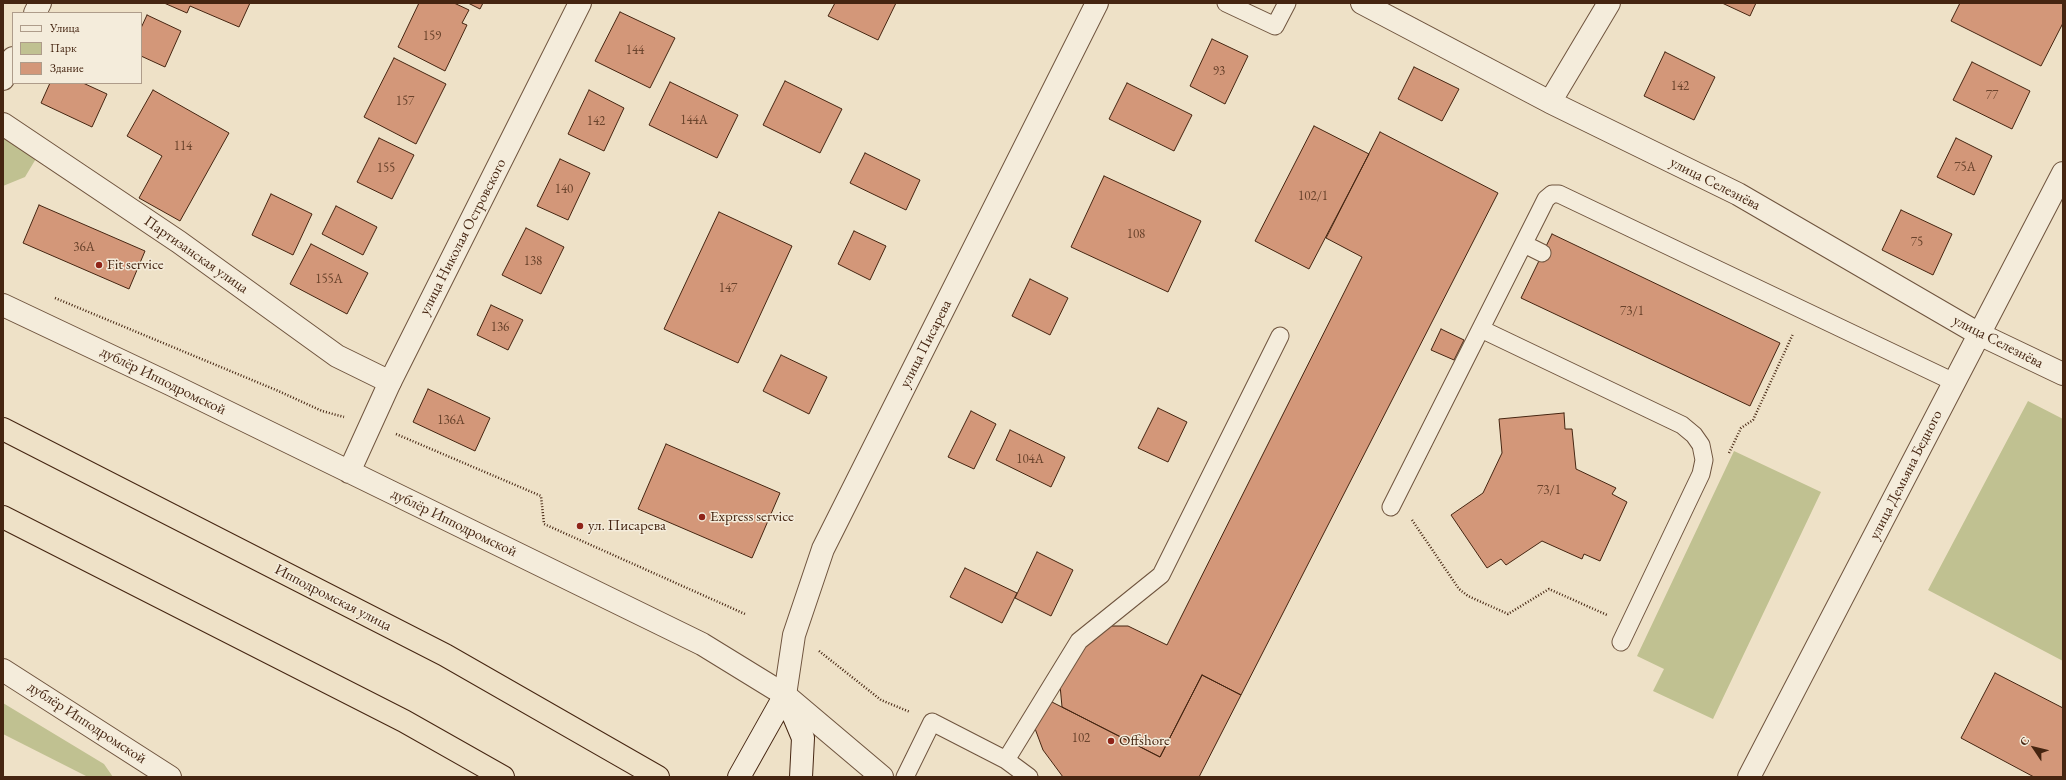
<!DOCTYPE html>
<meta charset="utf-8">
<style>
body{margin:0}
#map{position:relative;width:2066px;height:780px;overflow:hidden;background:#eee1c7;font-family:"EB Garamond",serif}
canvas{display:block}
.frame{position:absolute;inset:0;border:4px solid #452511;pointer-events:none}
.legend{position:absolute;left:12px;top:12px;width:130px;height:72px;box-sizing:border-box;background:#f4ecdb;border:1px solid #ae9c8a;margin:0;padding:5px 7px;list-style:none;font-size:12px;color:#452511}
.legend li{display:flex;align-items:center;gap:8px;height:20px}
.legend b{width:20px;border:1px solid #ae9c8a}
.north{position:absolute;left:2014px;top:728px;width:40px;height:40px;-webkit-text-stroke:3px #f4ecdb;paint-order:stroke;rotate:305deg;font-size:11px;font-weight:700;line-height:16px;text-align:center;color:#452511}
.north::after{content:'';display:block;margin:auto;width:14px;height:18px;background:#452511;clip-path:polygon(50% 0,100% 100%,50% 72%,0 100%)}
</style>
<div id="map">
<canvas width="2066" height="780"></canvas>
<div class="frame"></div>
<ul class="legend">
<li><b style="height:5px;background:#f4ecdb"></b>Улица</li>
<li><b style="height:11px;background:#c0c191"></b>Парк</li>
<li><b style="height:11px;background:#d39779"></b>Здание</li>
</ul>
<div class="north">С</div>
</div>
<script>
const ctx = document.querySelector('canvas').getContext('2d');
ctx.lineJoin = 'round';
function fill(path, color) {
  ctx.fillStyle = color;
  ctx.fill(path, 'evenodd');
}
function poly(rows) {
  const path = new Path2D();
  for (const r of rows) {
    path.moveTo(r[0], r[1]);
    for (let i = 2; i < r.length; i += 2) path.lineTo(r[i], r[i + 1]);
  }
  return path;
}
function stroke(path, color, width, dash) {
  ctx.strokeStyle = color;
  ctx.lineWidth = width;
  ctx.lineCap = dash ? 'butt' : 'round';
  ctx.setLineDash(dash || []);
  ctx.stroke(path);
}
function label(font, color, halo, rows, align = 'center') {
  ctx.font = font + ' "EB Garamond",serif';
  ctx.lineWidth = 3;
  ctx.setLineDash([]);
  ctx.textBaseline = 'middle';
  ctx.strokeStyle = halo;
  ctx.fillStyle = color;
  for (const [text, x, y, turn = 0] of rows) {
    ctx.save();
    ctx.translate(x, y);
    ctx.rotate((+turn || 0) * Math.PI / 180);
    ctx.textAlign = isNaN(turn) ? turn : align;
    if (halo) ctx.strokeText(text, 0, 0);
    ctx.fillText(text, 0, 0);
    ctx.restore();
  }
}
fill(poly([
 [3,134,37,157,25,177,3,186],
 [2028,401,2063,419,2063,661,1928,590],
 [1734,451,1821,492,1713,719,1653,691,1664,669,1637,656],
 [3,703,104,764,113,777,88,777,3,734]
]), '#c0c191');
const building = poly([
 [164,3,250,3,239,27,190,6,187,13,164,3],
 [419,3,454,3,469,10,462,23,467,25,445,71,398,47,419,3],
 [468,3,483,3,480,9,468,3],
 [835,3,896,3,878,40,828,16,835,3],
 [1722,3,1756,3,1750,16,1722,3],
 [1960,3,2063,3,2063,23,2041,66,1951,21,1960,3],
 [620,12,675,38,650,88,595,61,620,12],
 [147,15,181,31,165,67,141,56,141,28,147,15],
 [1212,39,1248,56,1225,104,1190,86,1212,39],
 [1665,52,1715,77,1694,120,1644,96,1665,52],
 [394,58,446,84,416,144,364,117,394,58],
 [1972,62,2030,91,2012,129,1953,100,1972,62],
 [1414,67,1459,89,1442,121,1398,99,1414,67],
 [785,81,842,109,820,153,763,125,785,81],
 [670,82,738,115,717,158,649,125,670,82],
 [50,83,83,83,107,94,92,127,41,103,50,83],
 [1127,83,1192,115,1174,151,1109,119,1127,83],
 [153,90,229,133,180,221,139,198,162,156,127,136,153,90],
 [589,90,624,108,604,151,568,134,589,90],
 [1314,126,1369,154,1309,269,1255,241,1314,126],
 [1380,132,1498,193,1241,695,1202,675,1160,757,1062,707,1060,685,1093,632,1112,626,1128,626,1167,645,1362,257,1326,238,1380,132],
 [379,138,414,155,392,199,357,182,379,138],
 [1956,138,1992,156,1974,195,1937,177,1956,138],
 [865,153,920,180,906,210,850,183,865,153],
 [560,159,590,173,568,220,537,206,560,159],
 [1104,176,1201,221,1168,292,1071,247,1104,176],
 [271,194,312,214,293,255,252,235,271,194],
 [39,205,145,251,129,289,23,243,39,205],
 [336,206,377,227,363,255,322,234,336,206],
 [1901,210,1952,234,1933,275,1882,250,1901,210],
 [719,212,792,246,738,363,664,329,719,212],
 [526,228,564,247,541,294,502,275,526,228],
 [854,231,886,246,870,280,838,264,854,231],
 [1552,234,1780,343,1750,406,1521,298,1552,234],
 [311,244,368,273,347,314,290,284,311,244],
 [1030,279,1068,298,1050,335,1012,316,1030,279],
 [491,305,523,320,508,350,477,335,491,305],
 [1441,329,1464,340,1454,360,1431,350,1441,329],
 [781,355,827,377,809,414,763,391,781,355],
 [428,389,490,418,475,451,413,422,428,389],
 [1158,408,1187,422,1168,462,1138,448,1158,408],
 [971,411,996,424,974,469,948,457,971,411],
 [1564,413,1565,429,1572,429,1576,469,1616,488,1612,494,1627,502,1600,561,1584,554,1582,559,1542,541,1506,565,1501,559,1487,568,1451,515,1483,493,1502,453,1499,419,1564,413],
 [1010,430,1065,457,1051,487,996,460,1010,430],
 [666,444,780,493,752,558,638,509,666,444],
 [1037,552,1073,570,1051,616,1015,598,1037,552],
 [965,568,1017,593,1002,623,950,597,965,568],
 [1995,673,2063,708,2063,777,2034,777,1961,738,1995,673],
 [1202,675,1241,695,1199,777,1063,777,1043,750,1034,726,1048,700,1160,757,1202,675]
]);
fill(building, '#d39779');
stroke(building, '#452511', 1);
const service = poly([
 [1226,3,1275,26,1287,3],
 [1524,244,1542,253],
 [1481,329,1682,425,1694,435,1701,445,1704,460,1701,474,1621,642],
 [1391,507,1539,213,1546,199,1552,194,1559,194,1954,382],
 [1006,760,1029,777],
 [905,777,932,722,1006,760,1079,641,1161,575,1280,336]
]);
const minor = poly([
 [1362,3,1550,102,1738,194,1979,334,2063,374],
 [35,13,40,3],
 [3,79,13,58],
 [1550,102,1609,3],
 [3,124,179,242,337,356,390,382],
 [785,695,794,635,823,549,1097,3],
 [1749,777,2063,173]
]);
const tertiary = poly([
 [3,305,170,384,702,644,785,695,882,777],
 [349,472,390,382,580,3],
 [3,670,170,777]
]);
const secondary = poly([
 [785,695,803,738,801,777],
 [739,777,785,695]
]);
const trunk = poly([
 [3,429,445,655,658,777],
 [3,517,404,721,503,777]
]);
stroke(service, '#6f543e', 19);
stroke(minor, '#6f543e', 24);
stroke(tertiary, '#6f543e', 24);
stroke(secondary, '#452511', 24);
stroke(trunk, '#452511', 24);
stroke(poly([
 [55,298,276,390,322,411,344,417],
 [396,434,541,496,544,524,745,614],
 [1729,453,1741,428,1753,420,1793,334],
 [1412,520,1459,589,1468,596,1508,614,1549,589,1607,615],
 [819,651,881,700,910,712]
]), '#452511', 2.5, [1, 2]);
stroke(service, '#f4ecdb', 17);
stroke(minor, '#f4ecdb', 22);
stroke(tertiary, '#f4ecdb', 22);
stroke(secondary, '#f4ecdb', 22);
stroke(trunk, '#eee1c7', 22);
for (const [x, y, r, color] of [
 [99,265,4,"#8f2418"],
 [702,517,4,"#8f2418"],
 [580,526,4,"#8f2418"],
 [1111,741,4,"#8f2418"]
]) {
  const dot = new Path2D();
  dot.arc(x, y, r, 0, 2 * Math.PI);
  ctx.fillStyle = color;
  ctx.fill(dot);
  stroke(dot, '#f4ecdb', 1.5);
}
label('13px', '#68422b', null, [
 ["159",432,36],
 ["144",635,50],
 ["93",1219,71],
 ["142",1680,86],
 ["77",1992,95],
 ["157",405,101],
 ["144А",694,120],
 ["142",596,121],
 ["114",183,146],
 ["75А",1965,167],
 ["155",386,168],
 ["140",564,189],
 ["102/1",1313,196],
 ["108",1136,234],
 ["75",1917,242],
 ["36А",84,247],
 ["138",533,261],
 ["155А",329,279],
 ["147",728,288],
 ["73/1",1632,311],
 ["136",500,327],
 ["136А",451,420],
 ["104А",1030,459],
 ["73/1",1549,490],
 ["102",1081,738]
]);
label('15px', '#452511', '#f4ecdb', [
 ["улица Селезнёва",1715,184,27],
 ["улица Николая Островского",463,237,-63],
 ["Партизанская улица",196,255,35],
 ["улица Селезнёва",1998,342,27],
 ["улица Писарева",926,344,-63],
 ["дублёр Ипподромской",163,381,26],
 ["улица Демьяна Бедного",1906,475,-63],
 ["дублёр Ипподромской",454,523,26],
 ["Ипподромская улица",333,598,27],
 ["дублёр Ипподромской",87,723,33]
]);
label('15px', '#452511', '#f4ecdb', [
 ["Fit service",107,265],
 ["Express service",710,517],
 ["ул. Писарева",588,526],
 ["Offshore",1119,741]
], 'left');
</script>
